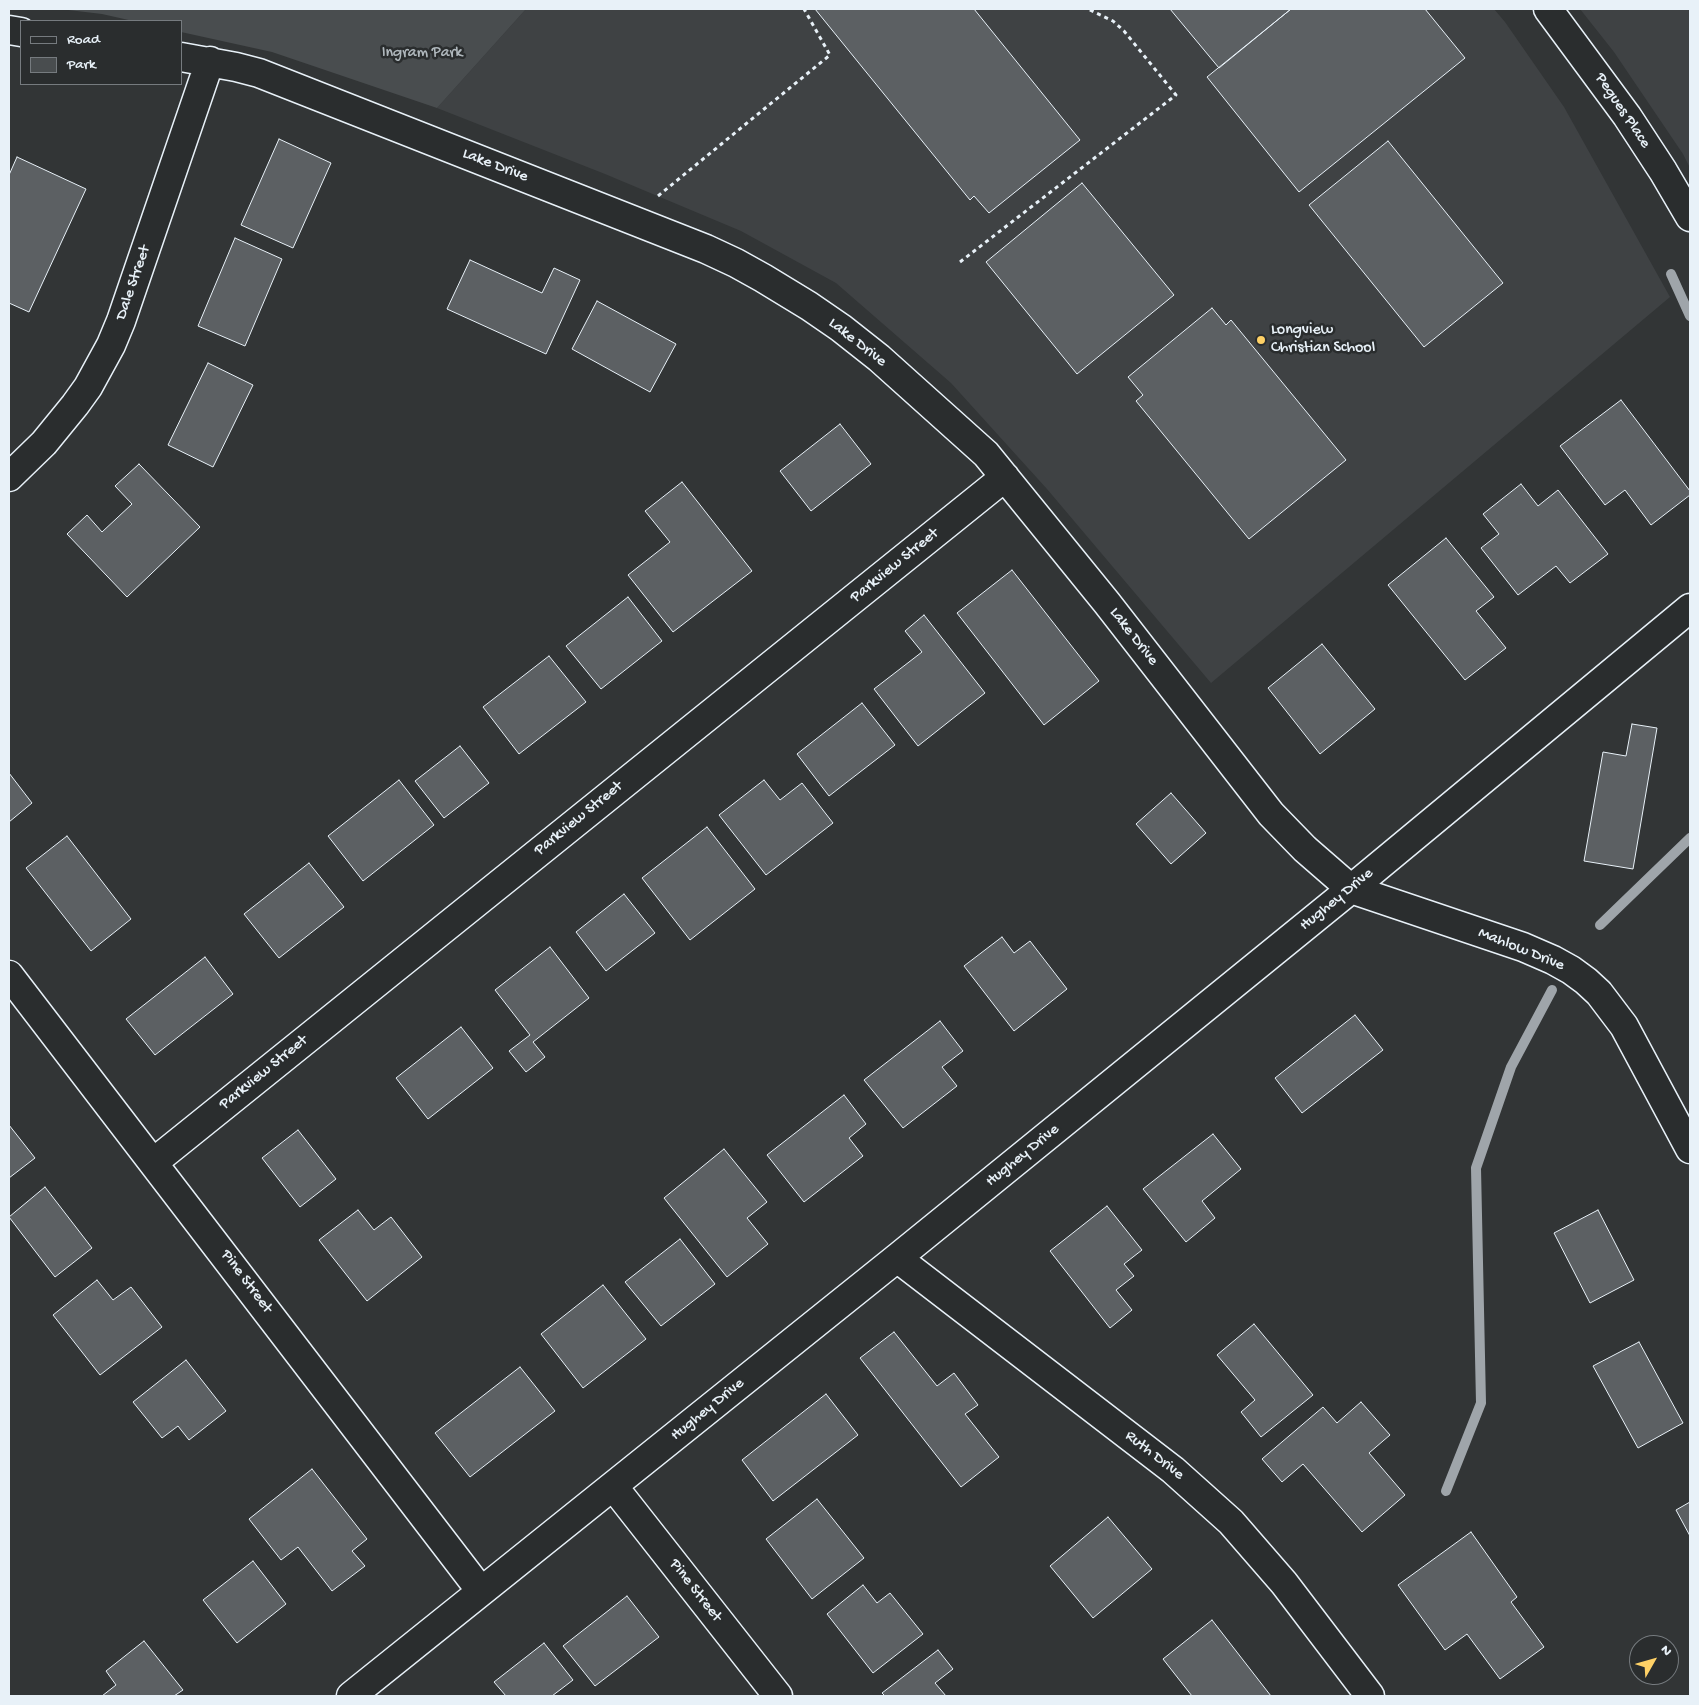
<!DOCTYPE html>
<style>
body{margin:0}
#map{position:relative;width:1699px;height:1705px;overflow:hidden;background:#323536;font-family:"Gochi Hand",sans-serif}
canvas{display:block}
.frame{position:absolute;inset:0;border:10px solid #e8f1f8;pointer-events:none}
.legend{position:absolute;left:20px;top:20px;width:162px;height:65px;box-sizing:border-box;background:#2a2d2e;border:1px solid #767b7f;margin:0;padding:6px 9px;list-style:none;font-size:15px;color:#e8f1f8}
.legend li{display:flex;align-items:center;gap:10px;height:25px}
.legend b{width:25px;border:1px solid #767b7f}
.north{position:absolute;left:1629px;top:1635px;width:50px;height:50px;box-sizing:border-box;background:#2a2d2e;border:1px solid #767b7f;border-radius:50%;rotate:52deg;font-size:14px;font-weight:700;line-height:20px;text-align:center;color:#e8f1f8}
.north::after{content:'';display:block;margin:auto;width:18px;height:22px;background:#ffd166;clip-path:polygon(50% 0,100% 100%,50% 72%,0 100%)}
</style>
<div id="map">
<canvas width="1699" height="1705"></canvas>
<div class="frame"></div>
<ul class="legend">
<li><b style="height:6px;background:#2a2d2e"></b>Road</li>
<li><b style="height:14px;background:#494d4f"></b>Park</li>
</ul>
<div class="north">N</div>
</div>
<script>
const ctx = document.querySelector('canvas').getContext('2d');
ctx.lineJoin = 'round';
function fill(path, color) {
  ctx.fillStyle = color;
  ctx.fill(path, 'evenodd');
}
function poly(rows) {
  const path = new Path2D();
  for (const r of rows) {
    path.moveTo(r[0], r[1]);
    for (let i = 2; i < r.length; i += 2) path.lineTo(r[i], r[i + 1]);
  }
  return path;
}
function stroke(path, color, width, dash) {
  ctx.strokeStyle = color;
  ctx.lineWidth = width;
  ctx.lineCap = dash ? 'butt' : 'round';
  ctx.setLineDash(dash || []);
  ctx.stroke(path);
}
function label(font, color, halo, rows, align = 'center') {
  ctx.font = font + ' "Gochi Hand",sans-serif';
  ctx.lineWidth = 5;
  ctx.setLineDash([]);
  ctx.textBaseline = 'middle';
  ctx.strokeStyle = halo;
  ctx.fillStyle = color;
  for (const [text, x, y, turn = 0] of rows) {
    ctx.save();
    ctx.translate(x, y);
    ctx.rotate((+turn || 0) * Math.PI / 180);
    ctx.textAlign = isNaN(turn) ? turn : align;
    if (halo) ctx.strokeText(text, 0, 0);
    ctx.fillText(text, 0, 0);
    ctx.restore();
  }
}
fill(poly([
 [526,9,1494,9,1505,22,1564,107,1670,297,1211,683,1047,489,951,383,836,283,741,231,605,174,437,108],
 [1580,9,1690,9,1690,168,1683,154,1614,52]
]), '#3f4244');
fill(poly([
 [60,9,526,9,437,108,272,52,181,32,181,21,133,21,102,14]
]), '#494d4f');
stroke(poly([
 [1671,274,1690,316],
 [1600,925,1690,838],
 [1446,1491,1481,1403,1476,1168,1511,1067,1552,990]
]), '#9fa5aa', 10);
const building = poly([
 [815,9,974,9,1080,140,989,213,974,196,970,200,815,9],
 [1170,9,1291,9,1219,68,1170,9],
 [1291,9,1425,9,1465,58,1299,192,1207,77,1291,9],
 [279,139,331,163,293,248,241,225,279,139],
 [1388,141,1503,283,1424,347,1309,205,1388,141],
 [17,157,86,189,29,312,9,303,9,175,17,157],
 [1082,183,1174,295,1077,374,986,262,1082,183],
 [235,238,282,259,245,346,198,326,235,238],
 [470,260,542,293,554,268,580,280,546,354,447,309,470,260],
 [597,301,676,344,650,392,572,349,597,301],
 [1212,308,1226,325,1231,320,1346,460,1249,539,1136,401,1143,395,1128,377,1212,308],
 [208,363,253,385,213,467,168,445,208,363],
 [1621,400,1690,491,1690,495,1651,525,1625,490,1605,505,1560,446,1621,400],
 [840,424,871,464,811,511,780,471,840,424],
 [139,464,200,527,127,597,67,534,87,515,102,532,132,504,115,486,139,464],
 [682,482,752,571,673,632,628,575,670,542,645,511,682,482],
 [1521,484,1538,506,1558,490,1608,554,1570,583,1556,566,1518,595,1481,548,1499,534,1483,514,1521,484],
 [1446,538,1494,597,1476,611,1506,648,1465,680,1388,585,1446,538],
 [1012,570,1099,681,1044,725,957,613,1012,570],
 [628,597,662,641,601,689,566,646,628,597],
 [924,615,985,693,918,746,874,689,922,652,905,631,924,615],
 [1322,644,1375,709,1320,754,1268,688,1322,644],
 [549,656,586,702,519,754,483,707,549,656],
 [862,703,895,745,829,796,797,754,862,703],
 [1632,724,1657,728,1633,869,1584,861,1603,752,1626,756,1632,724],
 [460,746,489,783,444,818,415,781,460,746],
 [9,773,32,803,9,822,9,773],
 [399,780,434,825,363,881,328,836,399,780],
 [764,780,780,800,802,783,833,823,766,875,719,815,764,780],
 [1171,793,1206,833,1171,864,1136,824,1171,793],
 [707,827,755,889,690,940,642,878,707,827],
 [67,836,131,919,91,951,26,868,67,836],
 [309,863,344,907,279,958,244,914,309,863],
 [624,894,655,933,606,971,576,932,624,894],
 [1002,937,1014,953,1030,941,1067,989,1014,1031,964,966,1002,937],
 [550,947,589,998,533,1042,545,1057,526,1072,509,1051,530,1035,495,990,550,947],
 [205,957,233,994,155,1055,126,1019,205,957],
 [1355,1015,1383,1050,1302,1113,1275,1078,1355,1015],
 [940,1021,963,1051,942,1067,957,1086,903,1128,864,1080,940,1021],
 [461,1027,493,1068,428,1119,396,1078,461,1027],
 [844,1095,866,1124,849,1138,863,1156,804,1202,767,1155,844,1095],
 [9,1125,35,1158,9,1178,9,1125],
 [298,1130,336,1179,300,1207,262,1158,298,1130],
 [1213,1134,1241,1169,1202,1201,1215,1218,1186,1242,1143,1189,1213,1134],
 [724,1149,767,1202,747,1218,768,1244,727,1277,664,1198,724,1149],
 [45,1187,92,1248,55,1277,9,1217,45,1187],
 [1107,1206,1142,1250,1124,1264,1134,1276,1116,1290,1132,1310,1110,1328,1050,1251,1107,1206],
 [358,1210,374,1230,391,1217,422,1257,367,1301,319,1240,358,1210],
 [1598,1210,1634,1280,1590,1303,1554,1233,1598,1210],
 [680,1239,715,1284,661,1326,625,1282,680,1239],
 [97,1280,113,1300,131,1287,162,1327,100,1375,53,1315,97,1280],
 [603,1285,646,1339,583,1388,541,1334,603,1285],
 [1254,1324,1313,1395,1261,1437,1241,1412,1255,1400,1217,1355,1254,1324],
 [894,1332,937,1386,954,1373,978,1405,965,1414,999,1457,961,1487,860,1358,894,1332],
 [1639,1342,1683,1423,1638,1448,1593,1366,1639,1342],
 [186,1360,226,1411,189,1440,178,1426,162,1438,133,1402,186,1360],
 [520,1367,555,1411,470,1477,435,1433,520,1367],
 [826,1394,858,1435,773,1501,742,1460,826,1394],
 [1361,1402,1390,1435,1369,1453,1405,1495,1362,1532,1303,1464,1282,1482,1262,1459,1323,1407,1337,1423,1361,1402],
 [312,1469,367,1539,352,1551,365,1566,332,1591,298,1547,281,1560,249,1519,312,1469],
 [817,1499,864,1558,812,1599,766,1539,817,1499],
 [1690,1502,1690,1536,1676,1510,1690,1502],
 [1108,1517,1152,1569,1093,1618,1050,1566,1108,1517],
 [1471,1532,1517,1597,1511,1602,1544,1647,1500,1679,1467,1634,1445,1650,1398,1585,1471,1532],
 [253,1561,286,1604,237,1643,203,1600,253,1561],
 [863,1585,877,1603,890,1593,923,1634,873,1673,827,1614,863,1585],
 [627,1596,659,1637,595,1686,563,1646,627,1596],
 [1212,1620,1271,1696,1192,1696,1163,1659,1212,1620],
 [144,1641,183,1690,174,1696,102,1696,116,1685,106,1671,144,1641],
 [544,1643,573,1680,552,1696,506,1696,494,1682,544,1643],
 [938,1650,953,1669,935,1683,946,1696,885,1696,882,1693,938,1650]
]);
fill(building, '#5c6063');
stroke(building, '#e8f1f8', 1);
const minor = poly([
 [1548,9,1627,116,1663,171,1690,217],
 [9,30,21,32],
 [181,57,236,67,259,73,706,249,736,263,763,278,809,306,841,328,879,358,986,454,1107,603,1271,814,1305,849,1351,889,1523,947,1553,960,1571,970,1586,981,1599,993,1624,1026,1690,1149],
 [9,477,44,443,75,405,88,387,111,345,121,321,210,61],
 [9,975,481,1591],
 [154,1162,1005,477],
 [897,1258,1173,1470,1231,1522,1284,1583,1370,1696],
 [613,1486,778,1696],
 [351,1696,897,1258,1351,889,1690,608]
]);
stroke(minor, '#e8f1f8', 31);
stroke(poly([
 [658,196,830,55,804,9],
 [960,262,1176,95,1124,31,1113,21,1088,9]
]), '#e8f1f8', 3, [4, 4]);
stroke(minor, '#2a2d2e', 28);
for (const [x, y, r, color] of [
 [1261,340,5,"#ffd166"]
]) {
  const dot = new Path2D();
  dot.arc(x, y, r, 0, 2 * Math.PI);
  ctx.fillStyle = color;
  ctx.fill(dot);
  stroke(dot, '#2a2d2e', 2);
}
label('16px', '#b0b8bd', '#2a2d2e', [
 ["Ingram Park",422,54]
]);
label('16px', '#e8f1f8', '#2a2d2e', [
 ["Pegues Place",1622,111,56],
 ["Lake Drive",495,166,21],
 ["Dale Street",134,283,-71],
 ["Lake Drive",857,343,38],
 ["Parkview Street",895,566,-39],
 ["Lake Drive",1133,637,52],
 ["Parkview Street",579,819,-39],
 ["Hughey Drive",1337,900,-39],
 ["Mahlow Drive",1521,950,22],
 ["Parkview Street",264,1073,-39],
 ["Hughey Drive",1023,1156,-39],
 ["Pine Street",246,1282,53],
 ["Hughey Drive",708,1410,-39],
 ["Ruth Drive",1154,1456,38],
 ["Pine Street",695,1591,52]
]);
label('16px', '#e8f1f8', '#2a2d2e', [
 ["Longview",1271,331],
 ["Christian School",1271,349]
], 'left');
</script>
